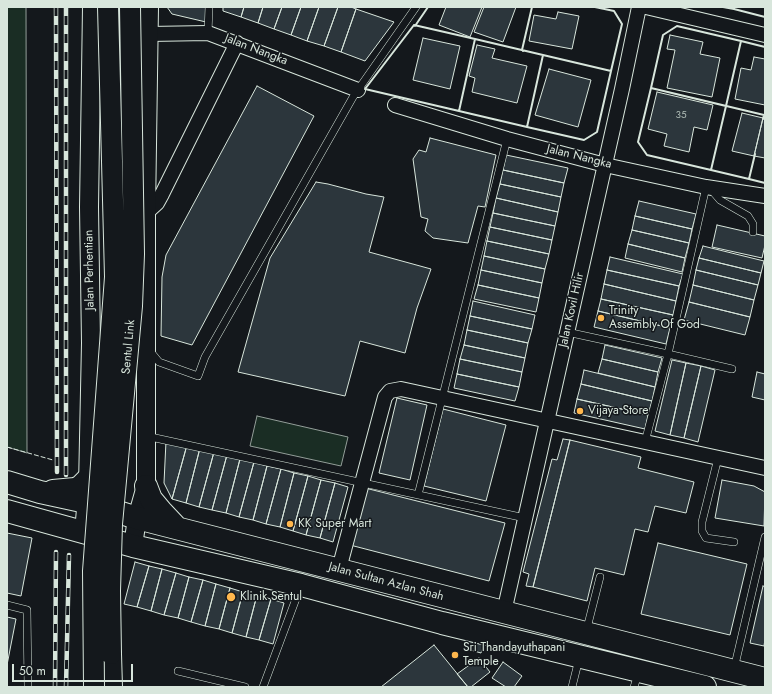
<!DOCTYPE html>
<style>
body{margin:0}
#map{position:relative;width:772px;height:694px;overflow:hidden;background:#14181c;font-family:Jost,sans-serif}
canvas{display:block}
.frame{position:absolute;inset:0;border:8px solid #d8e6dc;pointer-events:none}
.scale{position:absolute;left:12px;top:664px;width:121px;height:18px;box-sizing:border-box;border:2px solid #d8e6dc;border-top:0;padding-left:5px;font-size:12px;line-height:14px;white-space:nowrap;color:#d8e6dc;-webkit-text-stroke:3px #14181c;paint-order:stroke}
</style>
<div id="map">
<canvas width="772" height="694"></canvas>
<div class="frame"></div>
<div class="scale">50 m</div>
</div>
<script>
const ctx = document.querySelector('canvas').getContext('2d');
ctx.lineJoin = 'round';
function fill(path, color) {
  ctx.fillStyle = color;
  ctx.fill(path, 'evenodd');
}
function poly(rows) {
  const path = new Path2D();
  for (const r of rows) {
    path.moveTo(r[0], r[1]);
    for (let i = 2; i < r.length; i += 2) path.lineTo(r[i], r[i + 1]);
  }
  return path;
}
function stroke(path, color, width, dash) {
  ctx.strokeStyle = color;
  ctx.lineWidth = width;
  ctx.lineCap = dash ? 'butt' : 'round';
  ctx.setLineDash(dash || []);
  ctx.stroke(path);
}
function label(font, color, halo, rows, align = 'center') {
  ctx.font = font + ' Jost,sans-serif';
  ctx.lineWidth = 3;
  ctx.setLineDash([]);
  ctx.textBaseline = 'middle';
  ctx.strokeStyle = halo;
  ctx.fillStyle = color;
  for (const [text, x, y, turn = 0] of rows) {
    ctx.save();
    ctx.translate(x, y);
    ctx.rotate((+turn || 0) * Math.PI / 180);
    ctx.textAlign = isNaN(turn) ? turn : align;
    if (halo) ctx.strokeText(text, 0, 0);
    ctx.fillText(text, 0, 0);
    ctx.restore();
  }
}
const green = poly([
 [7,7,26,7,27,453,7,447,7,7],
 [257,416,348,437,341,466,250,446,257,416]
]);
fill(green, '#1a2d24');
stroke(green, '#939e99', 1);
const building = poly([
 [167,7,206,7,206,22,172,14,167,7],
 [223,7,244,7,241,17,223,11,223,7],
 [244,7,263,7,258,23,241,17,244,7],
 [263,7,282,7,274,29,258,23,263,7],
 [282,7,301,7,291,35,274,29,282,7],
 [301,7,319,7,307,41,291,35,301,7],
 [319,7,338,7,324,46,307,41,319,7],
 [338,7,351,7,356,9,341,52,324,46,338,7],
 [446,7,482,7,470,37,439,25,446,7],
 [484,7,516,7,503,42,474,32,484,7],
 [356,9,394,22,365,61,341,52,356,9],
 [558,12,579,16,572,49,529,41,534,15,556,19,558,12],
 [670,35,703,42,700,54,720,58,712,97,667,88,675,50,667,49,670,35],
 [423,38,460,46,450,89,413,80,423,38],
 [477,45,495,49,492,58,527,66,517,103,472,92,475,78,469,76,477,45],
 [754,57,765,59,765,105,735,99,741,68,751,70,754,57],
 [549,69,591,80,578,127,535,115,549,69],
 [257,86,314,116,192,345,161,336,162,277,166,255,257,86],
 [657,92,713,105,707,130,694,127,689,152,664,146,667,134,648,129,657,92],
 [742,113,763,118,754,156,732,151,742,113],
 [763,118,765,118,765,158,754,156,763,118],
 [430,138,496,155,485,207,478,206,468,243,433,238,425,231,428,219,421,217,413,159,419,150,426,152,430,138],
 [506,155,568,168,564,183,503,170,506,155],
 [503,170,564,183,561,197,500,184,503,170],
 [316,182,328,184,366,194,384,197,369,252,431,269,417,308,405,353,360,341,345,396,238,372,270,258,316,182],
 [500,184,561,197,558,212,496,198,500,184],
 [496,198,558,212,555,226,493,213,496,198],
 [639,201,696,214,692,229,635,216,639,201],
 [493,213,555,226,552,240,490,227,493,213],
 [635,216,692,229,689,243,632,230,635,216],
 [717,225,765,236,765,245,762,258,712,247,717,225],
 [490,227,552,240,549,254,487,241,490,227],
 [632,230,689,243,685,258,628,244,632,230],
 [487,241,549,254,545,269,484,256,487,241],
 [628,244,685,258,682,272,625,258,628,244],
 [703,246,764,261,761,273,699,258,703,246],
 [484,256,545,269,542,283,481,270,484,256],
 [610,257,683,274,679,286,607,270,610,257],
 [699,258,761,273,758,285,696,270,699,258],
 [481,270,542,283,539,298,478,285,481,270],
 [607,270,679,286,676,301,604,284,607,270],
 [696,270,758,285,754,300,693,285,696,270],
 [604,284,676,301,673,315,601,299,604,284],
 [478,285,539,298,536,312,474,299,478,285],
 [693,285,754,300,750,317,689,302,693,285],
 [601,299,673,315,670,328,598,311,601,299],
 [473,301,535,315,532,329,470,316,473,301],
 [689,302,750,317,745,335,684,320,689,302],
 [598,311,670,328,666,344,594,327,598,311],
 [470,316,532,329,528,343,467,330,470,316],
 [467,330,528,343,525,358,464,345,467,330],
 [464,345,525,358,522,372,460,359,464,345],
 [605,345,662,358,658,372,602,359,605,345],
 [460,359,522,372,519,387,457,374,460,359],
 [602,359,658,372,655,387,598,373,602,359],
 [672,360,686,363,670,435,655,431,672,360],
 [686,363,701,366,684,438,670,435,686,363],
 [701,366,715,370,698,442,684,438,701,366],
 [584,370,655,387,652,401,581,384,584,370],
 [757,372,765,374,765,400,752,397,757,372],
 [457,374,519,387,515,401,454,388,457,374],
 [581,384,652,401,648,415,577,399,581,384],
 [397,398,427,405,410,480,379,473,397,398],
 [577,399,648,415,645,429,574,413,577,399],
 [443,409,506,425,486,501,424,486,443,409],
 [563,439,570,440,533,587,526,586,529,574,523,572,552,459,557,460,563,439],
 [570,440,641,457,638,468,694,482,686,513,655,506,648,532,635,529,624,575,595,568,587,601,533,587,570,440],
 [166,441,187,445,172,499,164,483,166,441],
 [187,445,200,448,186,503,172,499,187,445],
 [200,448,214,452,199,507,186,503,200,448],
 [214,452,227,455,212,510,199,507,214,452],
 [227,455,240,459,226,513,212,510,227,455],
 [240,459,254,462,239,517,226,513,240,459],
 [254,462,267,466,253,520,239,517,254,462],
 [267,466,281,469,266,524,253,520,267,466],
 [281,469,294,473,280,527,266,524,281,469],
 [294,473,308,476,293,531,280,527,294,473],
 [308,476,321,480,306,535,293,531,308,476],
 [321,480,335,483,320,538,306,535,321,480],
 [722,480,754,486,765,492,764,526,715,518,722,480],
 [335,483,348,487,333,542,320,538,335,483],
 [365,488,505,523,489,581,350,545,365,488],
 [7,533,32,538,21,596,7,593,7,533],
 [658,543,747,564,730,635,641,614,658,543],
 [135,562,149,566,137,607,124,604,135,562],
 [149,566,162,569,151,611,137,607,149,566],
 [162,569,176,573,164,615,151,611,162,569],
 [176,573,189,577,178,618,164,615,176,573],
 [189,577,203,580,191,622,178,618,189,577],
 [203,580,216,584,205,626,191,622,203,580],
 [216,584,230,588,219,629,205,626,216,584],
 [763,586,765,587,765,639,764,646,750,643,763,586],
 [230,588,243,592,232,633,219,629,230,588],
 [243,592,257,595,246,637,232,633,243,592],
 [257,595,271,599,259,640,246,637,257,595],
 [271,599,284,603,273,644,259,640,271,599],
 [7,617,16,619,7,665,7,617],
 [469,641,484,645,481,653,467,649,469,641],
 [434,645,468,687,381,687,434,645],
 [479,658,490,672,471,687,468,687,457,674,479,658],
 [503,662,522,676,514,687,506,687,492,678,503,662]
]);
fill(building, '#2c363c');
stroke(building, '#d8e6dc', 1);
const service = poly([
 [208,33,209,7],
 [714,188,714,193,720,200,748,216,753,224,753,232],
 [567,332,668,354,732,369],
 [150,351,159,362,198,376,205,357,353,97,416,7],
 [146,436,525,518],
 [645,442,668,354,706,187],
 [718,458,702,522,702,531,706,538,734,542],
 [418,495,507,139],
 [7,605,27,610,28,687],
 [586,632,600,577],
 [734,669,765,537],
 [178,671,245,687],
 [263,687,300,588],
 [572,687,579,659],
 [634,687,638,674]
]);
const minor = poly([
 [646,7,765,35],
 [149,34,208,33,358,90],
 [395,105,507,139,605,165,706,187,765,196],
 [146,213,157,203,162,194,237,43],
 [339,569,385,397,390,391,401,389,765,468],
 [504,612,622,89,639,7]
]);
const tertiary = poly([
 [84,532,88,486,91,343,89,207,92,7],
 [133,546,137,518,146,486,146,213,149,7]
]);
const secondary = poly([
 [111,654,112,687]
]);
const primary = poly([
 [7,482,40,492,86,502,137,518,765,679],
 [146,486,151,499,161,511,177,528],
 [53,491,75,489,80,487,88,479],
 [7,511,133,546,301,585,442,623,705,687]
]);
stroke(service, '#d8e6dc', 8);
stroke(minor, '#d8e6dc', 16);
stroke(tertiary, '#d8e6dc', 20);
stroke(secondary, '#d8e6dc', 22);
stroke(primary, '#d8e6dc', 24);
stroke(service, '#14181c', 7);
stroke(minor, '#14181c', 14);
stroke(tertiary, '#14181c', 18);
stroke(secondary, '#14181c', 20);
stroke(primary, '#14181c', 22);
const rail = poly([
 [56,7,57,472],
 [66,475,66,7],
 [55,687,56,552],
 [66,687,69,555]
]);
stroke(rail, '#d8e6dc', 4.5);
stroke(rail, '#14181c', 3, [9]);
const secondaryBridge = poly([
 [111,654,110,591,112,524,132,306,134,254,130,7],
 [94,687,93,571,115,277,108,7]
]);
stroke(secondaryBridge, '#d8e6dc', 22, []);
stroke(secondaryBridge, '#14181c', 20);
stroke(poly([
 [7,447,53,460]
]), '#d8e6dc', 1, [5, 2]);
stroke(poly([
 [595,7,614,11,622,24,611,71],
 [723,7,734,9,734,7,734,9,765,17],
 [414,25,475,39,459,111,365,89,414,25],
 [415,26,428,7],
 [677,26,741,41,726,106,651,88,663,35,677,26],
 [475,39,543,55,527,127,459,111,475,39],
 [741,41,765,47],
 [523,51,522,50,532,7],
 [543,55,611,71,597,132,584,140,527,127,543,55],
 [726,106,711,170,647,155,638,142,651,88,764,115,763,119],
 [726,106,711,170,749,179,755,154],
 [749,178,749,179,765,183]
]), '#d8e6dc', 2);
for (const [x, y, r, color] of [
 [601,318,4,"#ffb74d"],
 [580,411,4,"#ffb74d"],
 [290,524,4,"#ffb74d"],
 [231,597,5,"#ffb74d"],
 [455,655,4,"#ffb74d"]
]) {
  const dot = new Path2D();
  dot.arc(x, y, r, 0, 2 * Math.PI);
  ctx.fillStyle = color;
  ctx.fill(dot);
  stroke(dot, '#14181c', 1.5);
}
label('10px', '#adbab4', null, [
 ["35",681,116]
]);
label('12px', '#d8e6dc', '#14181c', [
 ["Jalan Nangka",256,50,21],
 ["Jalan Nangka",579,157,14],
 ["Jalan Perhentian",90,270,-91],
 ["Jalan Kovil Hilir",572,310,-77],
 ["Sentul Link",129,347,-85],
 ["Jalan Sultan Azlan Shah",386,582,15]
]);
label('12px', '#d8e6dc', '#14181c', [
 ["Trinity",609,311],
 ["Assembly Of God",609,325],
 ["Vijaya Store",588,411],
 ["KK Super Mart",298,524],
 ["Klinik Sentul",240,597],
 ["Sri Thandayuthapani",463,648],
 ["Temple",463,662]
], 'left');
</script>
